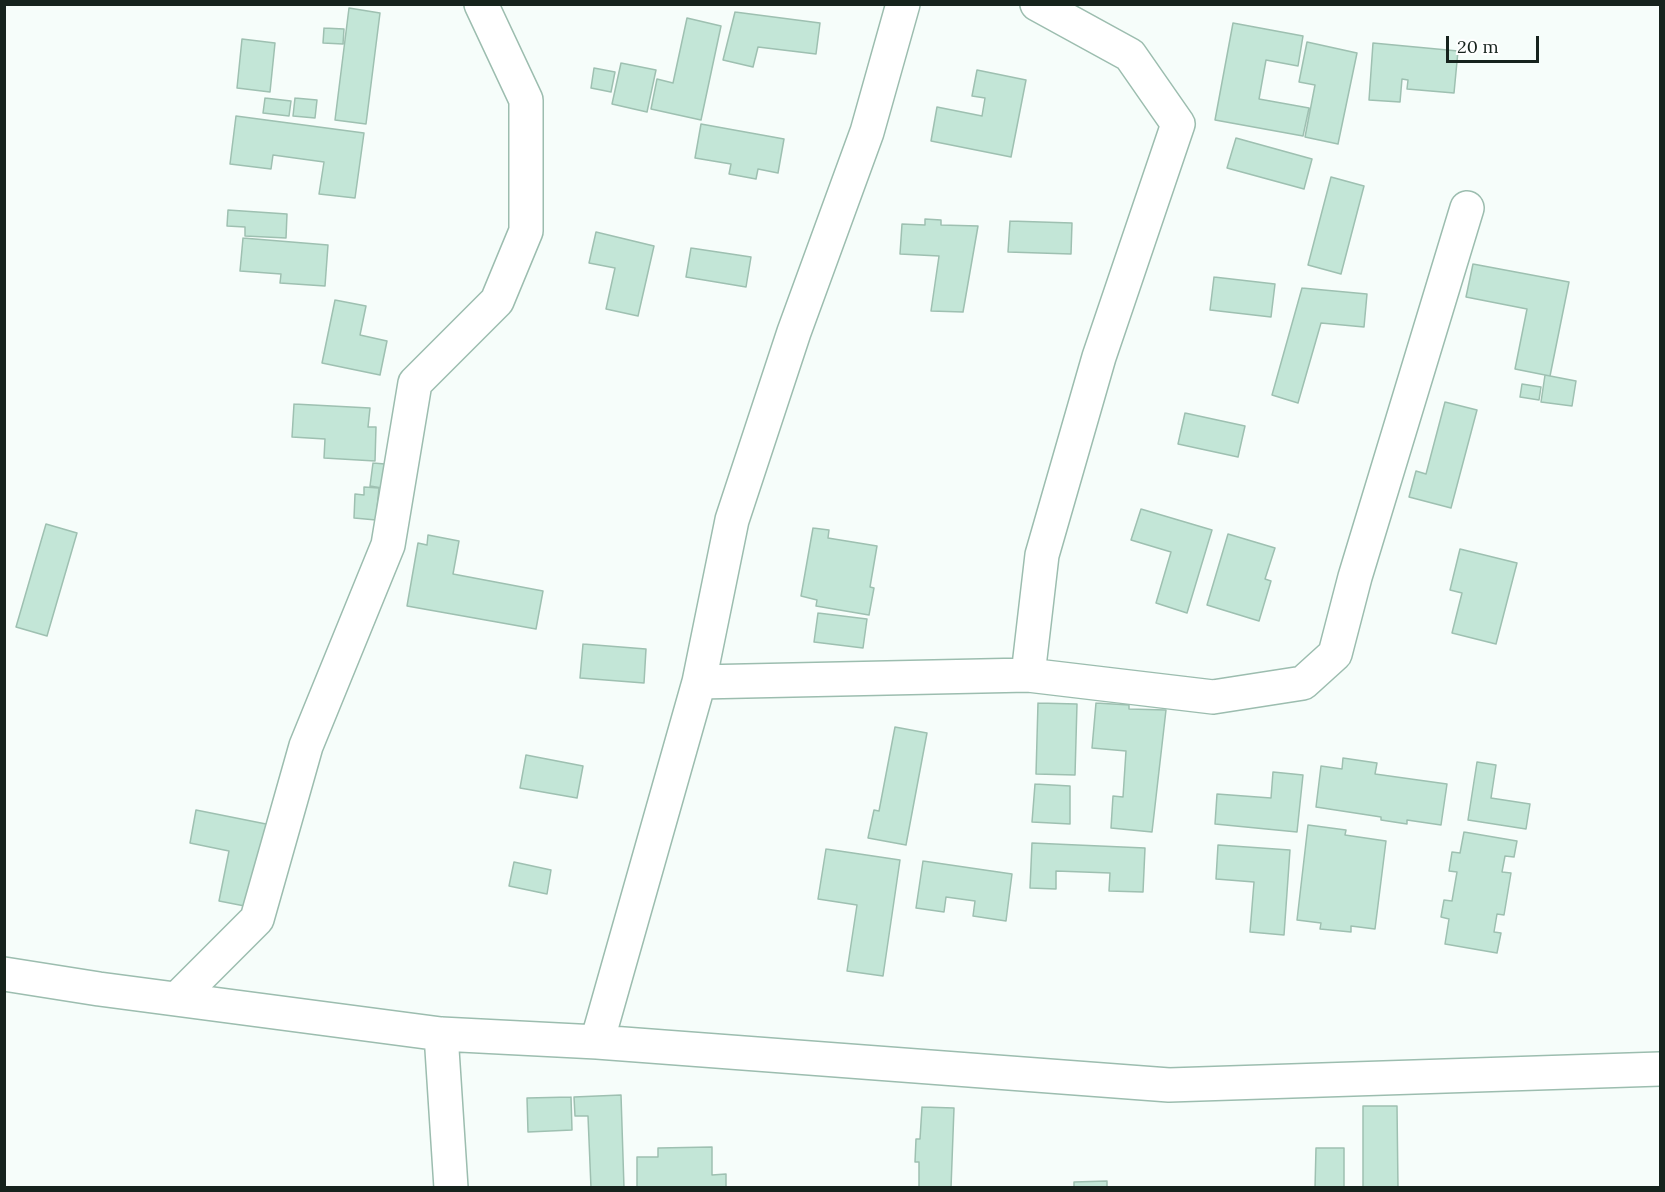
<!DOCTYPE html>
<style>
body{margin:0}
#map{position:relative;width:1665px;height:1192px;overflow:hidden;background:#f6fdfa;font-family:Lora,serif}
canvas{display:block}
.frame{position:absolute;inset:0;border:6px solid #16231d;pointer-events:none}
.scale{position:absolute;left:1446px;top:36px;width:93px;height:27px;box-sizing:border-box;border:3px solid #16231d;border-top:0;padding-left:8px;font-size:18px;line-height:21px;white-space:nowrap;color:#16231d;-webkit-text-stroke:4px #fff;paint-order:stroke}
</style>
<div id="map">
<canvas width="1665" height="1192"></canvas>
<div class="frame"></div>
<div class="scale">20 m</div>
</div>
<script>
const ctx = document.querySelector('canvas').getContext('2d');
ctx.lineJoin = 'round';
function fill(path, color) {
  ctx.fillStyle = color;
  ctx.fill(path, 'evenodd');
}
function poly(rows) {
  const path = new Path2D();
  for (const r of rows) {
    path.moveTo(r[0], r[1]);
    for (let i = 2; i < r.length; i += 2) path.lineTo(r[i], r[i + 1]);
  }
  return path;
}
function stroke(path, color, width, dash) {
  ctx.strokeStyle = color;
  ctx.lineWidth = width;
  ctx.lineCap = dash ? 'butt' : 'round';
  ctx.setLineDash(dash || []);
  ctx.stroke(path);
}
const building = poly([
 [349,8,380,13,366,124,335,120,349,8],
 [735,12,820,23,816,54,758,47,753,67,723,60,735,12],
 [687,18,721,26,701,120,651,109,657,79,673,83,687,18],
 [1233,23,1303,36,1298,66,1266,60,1259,99,1309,108,1303,136,1215,120,1233,23],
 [324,28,344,29,343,44,323,43,324,28],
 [242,39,275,43,270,92,237,88,242,39],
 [1307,42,1357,53,1338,144,1305,137,1315,85,1299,82,1307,42],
 [1373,43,1458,51,1454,93,1407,89,1408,80,1402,79,1400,102,1369,100,1373,43],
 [621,63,656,70,647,112,612,104,621,63],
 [594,68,615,72,611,92,591,88,594,68],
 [977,70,1026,80,1011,157,931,141,937,107,982,116,985,98,972,96,977,70],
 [265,98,291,101,289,116,263,113,265,98],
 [295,98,317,100,315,118,293,116,295,98],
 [236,116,364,133,355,198,319,194,324,162,273,155,271,169,230,164,236,116],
 [701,124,784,139,778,173,758,169,756,179,729,174,731,164,695,158,701,124],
 [1236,138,1312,159,1304,189,1227,168,1236,138],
 [1331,177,1364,186,1341,274,1308,265,1331,177],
 [228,210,287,214,286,238,245,236,245,227,227,226,228,210],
 [925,219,941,220,941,225,978,226,963,312,931,311,939,256,900,254,902,224,925,225,925,219],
 [1010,221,1072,223,1071,254,1008,252,1010,221],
 [596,232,654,246,638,316,606,309,615,268,589,263,596,232],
 [243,238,328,245,325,286,280,283,281,274,240,271,243,238],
 [691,248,751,257,746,287,686,277,691,248],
 [1473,264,1569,282,1550,376,1515,369,1527,309,1466,297,1473,264],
 [1214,277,1275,284,1271,317,1210,310,1214,277],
 [1302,288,1367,294,1364,327,1321,323,1298,403,1272,395,1302,288],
 [335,300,366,306,360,335,387,341,380,375,322,363,335,300],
 [1545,375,1576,381,1572,406,1541,402,1545,375],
 [1522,384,1541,387,1539,400,1520,397,1522,384],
 [1445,402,1477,410,1451,508,1409,497,1416,471,1426,474,1445,402],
 [294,404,370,408,368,427,376,427,375,461,324,458,325,439,292,437,294,404],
 [1185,413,1245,426,1238,457,1178,444,1185,413],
 [373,463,385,464,382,488,370,486,373,463],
 [364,487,379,488,376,520,354,518,355,494,364,495,364,487],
 [1141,509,1212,530,1187,613,1156,603,1171,552,1131,540,1141,509],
 [46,524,77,533,47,636,16,627,46,524],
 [813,528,829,530,828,538,877,546,870,587,874,588,869,615,816,606,817,600,801,596,813,528],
 [1228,534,1275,548,1265,579,1271,581,1259,621,1207,605,1228,534],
 [428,535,459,541,453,574,543,591,536,629,407,606,418,543,427,545,428,535],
 [1460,549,1517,563,1496,644,1452,633,1462,593,1450,590,1460,549],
 [818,613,867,619,863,648,814,642,818,613],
 [583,644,646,649,644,683,580,678,583,644],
 [1038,703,1077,704,1075,775,1036,774,1038,703],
 [1096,703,1129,705,1129,709,1166,710,1152,832,1111,828,1113,796,1123,797,1126,751,1092,748,1096,703],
 [895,727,927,733,906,845,868,838,874,810,879,811,895,727],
 [526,755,583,766,577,798,520,788,526,755],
 [1343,758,1377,763,1375,774,1447,784,1441,825,1407,820,1407,824,1381,820,1381,817,1316,807,1321,766,1342,769,1343,758],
 [1477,762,1496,765,1491,798,1530,804,1526,829,1468,820,1477,762],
 [1273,772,1303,775,1297,832,1215,824,1217,794,1271,798,1273,772],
 [1035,784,1070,786,1070,824,1032,822,1035,784],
 [196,810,271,825,255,908,219,901,229,851,190,843,196,810],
 [1308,825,1346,830,1345,835,1386,841,1375,929,1351,926,1351,932,1320,929,1321,923,1297,920,1308,825],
 [1464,832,1517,841,1514,857,1505,856,1502,872,1511,873,1504,915,1497,914,1494,932,1501,933,1497,953,1445,944,1449,919,1441,917,1444,900,1452,901,1457,872,1449,871,1452,852,1460,853,1464,832],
 [1032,843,1145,848,1143,892,1109,891,1110,873,1056,871,1056,889,1030,888,1032,843],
 [1218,845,1290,850,1284,935,1250,932,1254,882,1216,879,1218,845],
 [826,849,900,860,883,976,847,971,857,905,818,899,826,849],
 [923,861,1012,874,1006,921,973,916,975,901,946,897,944,912,916,908,923,861],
 [514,862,551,870,547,894,509,886,514,862],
 [621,1095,624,1188,591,1188,588,1116,575,1116,574,1097,621,1095],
 [571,1097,572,1130,528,1132,527,1098,571,1097],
 [1363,1106,1397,1106,1398,1188,1363,1188,1363,1106],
 [922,1107,954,1108,951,1188,919,1188,919,1162,915,1162,916,1139,920,1139,922,1107],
 [712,1147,712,1175,726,1174,726,1188,637,1188,637,1157,658,1157,658,1148,712,1147],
 [1316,1148,1344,1148,1344,1188,1315,1188,1316,1148],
 [1107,1181,1107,1188,1074,1188,1074,1182,1107,1181]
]);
fill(building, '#c3e6d7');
stroke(building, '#9ec0b1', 1.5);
const street = poly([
 [1028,675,1042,555,1099,357,1178,124,1130,55,1037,4],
 [699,682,1028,675,1213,697,1303,683,1335,654,1355,577,1467,208],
 [4,974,99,989,441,1034,597,1042,1169,1085,1660,1069],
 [177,999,257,919,306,746,388,545,415,383,497,301,526,231,526,100,481,4],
 [441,1034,451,1188],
 [597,1042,699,682,732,520,794,332,867,132,903,4]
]);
stroke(street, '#9cbdaf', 36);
stroke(street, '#fff', 33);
</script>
